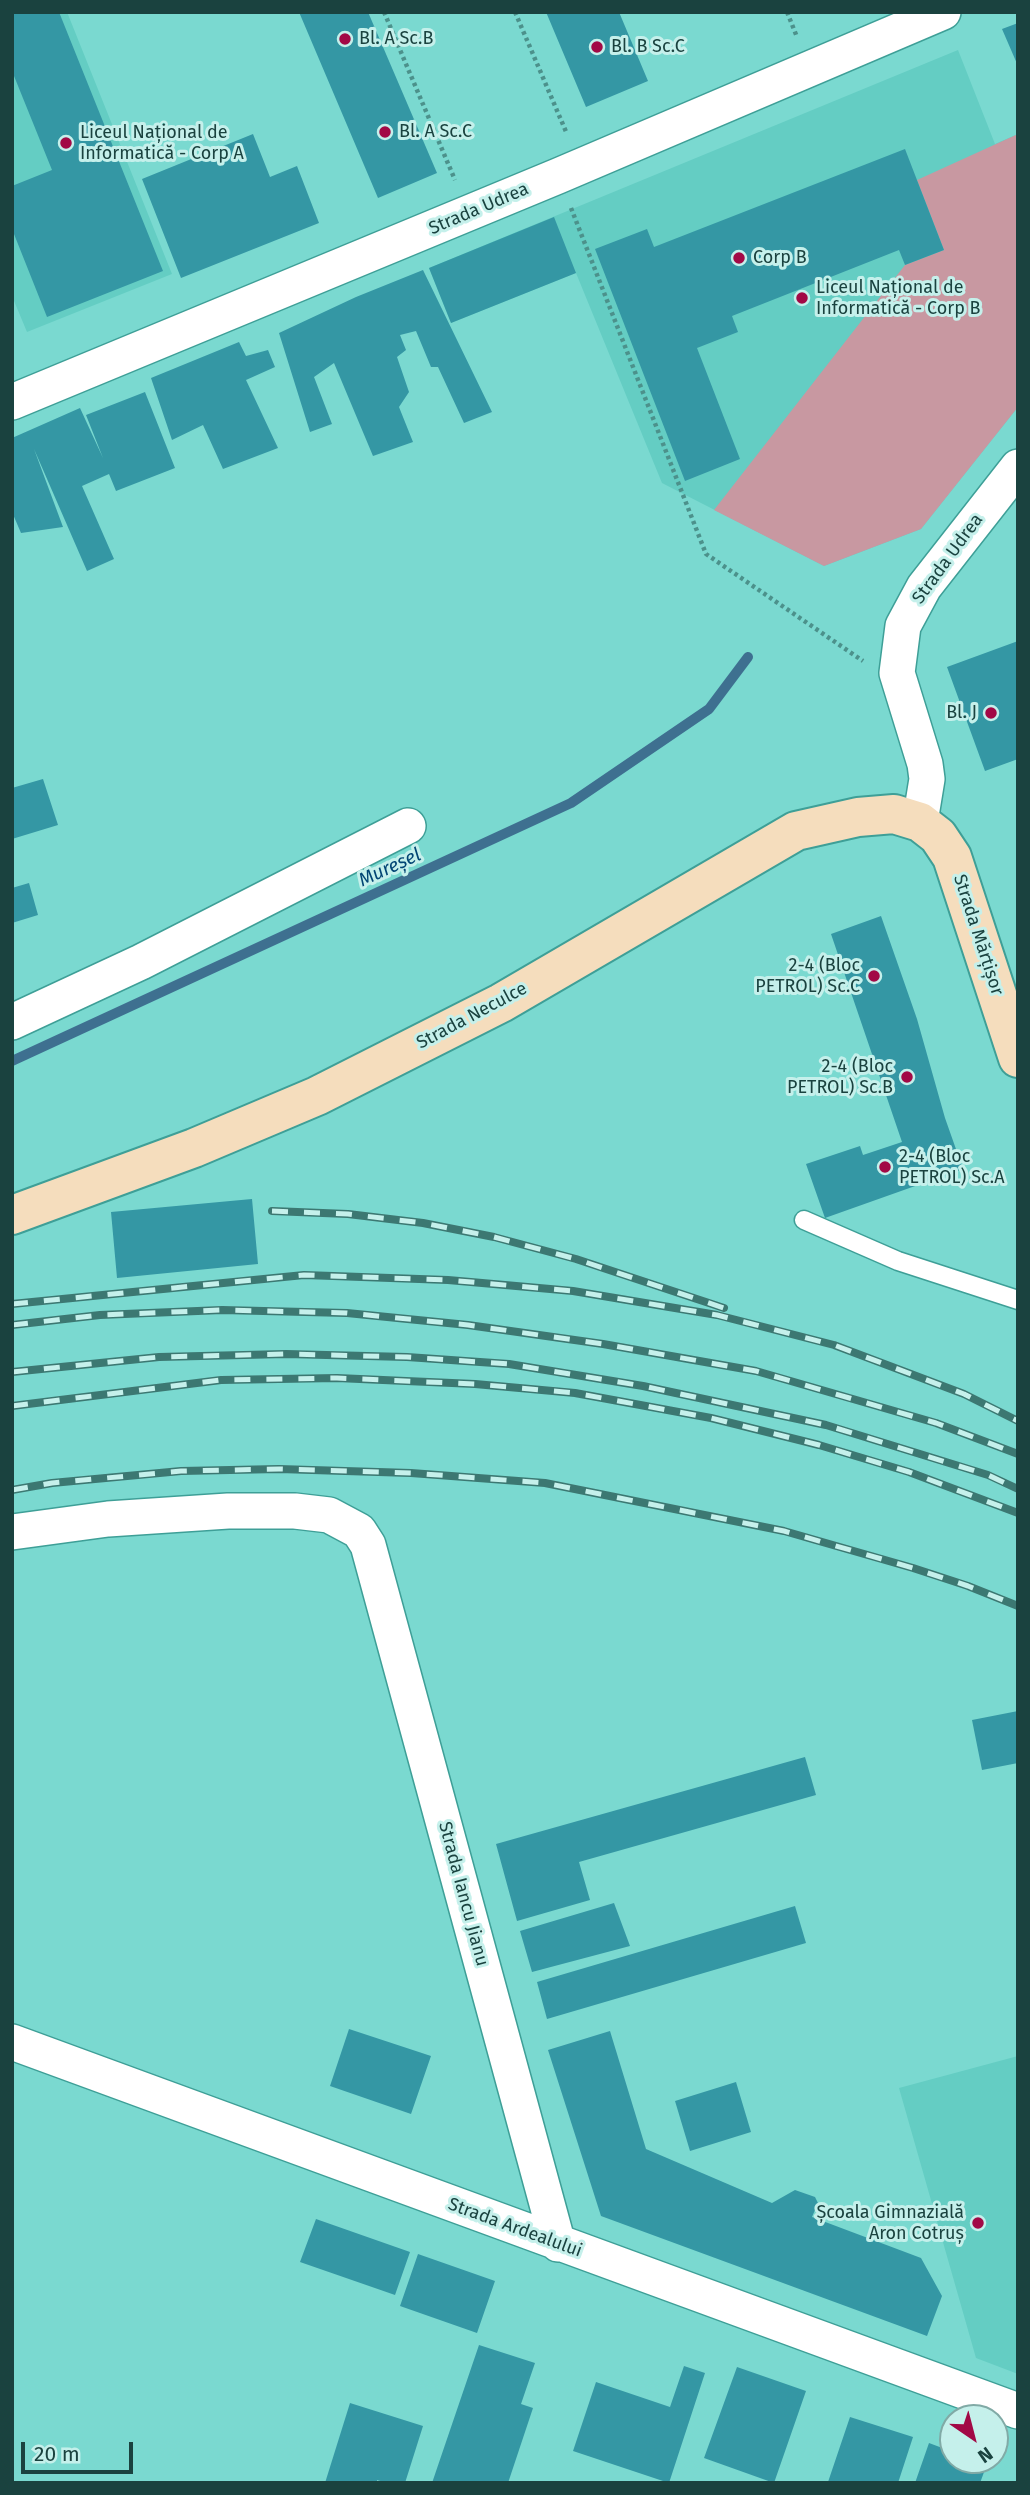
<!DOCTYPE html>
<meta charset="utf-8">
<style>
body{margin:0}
#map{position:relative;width:1030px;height:2495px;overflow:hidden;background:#7ad9d0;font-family:"Fira Sans",sans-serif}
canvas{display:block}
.frame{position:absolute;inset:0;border:14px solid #1a423f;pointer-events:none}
.north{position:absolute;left:939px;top:2404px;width:70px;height:70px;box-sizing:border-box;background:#c5f0eb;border:2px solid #81aaa6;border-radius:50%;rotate:145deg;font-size:19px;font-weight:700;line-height:28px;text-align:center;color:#1a423f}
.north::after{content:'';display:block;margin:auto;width:24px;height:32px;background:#a20946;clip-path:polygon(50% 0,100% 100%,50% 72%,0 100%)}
.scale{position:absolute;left:21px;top:2442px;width:112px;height:32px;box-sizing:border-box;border:4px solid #1a423f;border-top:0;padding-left:9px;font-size:21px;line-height:24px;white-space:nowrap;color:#1a423f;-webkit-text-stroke:5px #c5f0eb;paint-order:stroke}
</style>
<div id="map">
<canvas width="1030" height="2495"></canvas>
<div class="frame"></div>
<div class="north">N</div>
<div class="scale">20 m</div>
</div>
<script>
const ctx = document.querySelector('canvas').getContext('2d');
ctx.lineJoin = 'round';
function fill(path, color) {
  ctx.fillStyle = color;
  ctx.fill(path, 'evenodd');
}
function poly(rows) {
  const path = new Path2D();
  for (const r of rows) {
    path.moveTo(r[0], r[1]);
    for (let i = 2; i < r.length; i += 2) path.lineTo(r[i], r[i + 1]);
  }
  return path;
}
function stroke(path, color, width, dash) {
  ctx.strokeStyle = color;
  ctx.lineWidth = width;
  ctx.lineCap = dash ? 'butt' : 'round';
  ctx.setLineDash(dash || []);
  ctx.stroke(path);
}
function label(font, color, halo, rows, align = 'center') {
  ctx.font = font + ' "Fira Sans",sans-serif';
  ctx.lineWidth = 6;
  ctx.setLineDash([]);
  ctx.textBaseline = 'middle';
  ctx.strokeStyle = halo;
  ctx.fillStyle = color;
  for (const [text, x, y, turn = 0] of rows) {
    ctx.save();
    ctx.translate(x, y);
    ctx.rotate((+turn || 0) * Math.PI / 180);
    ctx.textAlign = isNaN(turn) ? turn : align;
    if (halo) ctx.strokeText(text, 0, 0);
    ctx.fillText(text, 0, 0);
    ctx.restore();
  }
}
fill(poly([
 [12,12,67,12,172,274,27,332,12,296],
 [958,50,995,144,1018,134,1018,407,921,529,824,566,662,483,576,273,451,323,429,268],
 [1018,2056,1018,2374,976,2358,899,2088]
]), '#64cdc3');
fill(poly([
 [1018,134,1018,407,921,529,824,566,714,510,905,265,944,250,917,180]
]), '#c898a1');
stroke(poly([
 [12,1061,571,803,709,709,748,657]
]), '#3e7090', 10);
fill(poly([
 [12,12,59,12,163,271,47,317,12,229,12,186,52,170,12,71],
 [299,12,368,12,437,173,378,198],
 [546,12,619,12,648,81,586,107],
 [1018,23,1018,66,1002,29],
 [253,134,270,177,297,166,319,223,181,278,142,179],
 [905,149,944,250,905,265,899,250,732,316,738,332,697,348,740,459,685,481,595,249,647,229,654,247],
 [554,217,576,273,451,323,429,268],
 [423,270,492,412,464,423,438,367,431,367,416,331,400,335,406,350,397,357,409,392,399,407,413,442,373,456,334,363,314,377,332,424,310,432,279,333,356,297],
 [239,342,246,356,268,350,275,367,246,380,278,448,223,469,203,425,172,440,151,378],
 [145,392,175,468,116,491,109,474,82,486,114,559,87,571,34,449,63,527,21,533,12,512,12,438,80,408,103,458,86,415],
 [1018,641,1018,759,985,771,947,667],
 [43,779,58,825,12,839,12,788],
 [29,883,38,915,12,923,12,888],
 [881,916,917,1019,945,1118,963,1169,825,1218,806,1164,860,1146,863,1155,902,1142,831,934],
 [252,1199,258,1264,117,1278,111,1212],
 [1018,1711,1018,1763,982,1770,972,1720],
 [805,1757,816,1795,579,1862,590,1900,517,1921,496,1844],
 [614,1903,630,1946,532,1972,520,1931],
 [795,1906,806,1943,547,2019,537,1982],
 [349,2029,431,2056,411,2114,330,2086],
 [610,2031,646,2149,772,2203,795,2190,815,2197,818,2203,812,2217,921,2258,942,2296,927,2336,601,2216,548,2050],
 [736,2082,751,2132,690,2151,675,2101],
 [316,2219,410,2252,395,2295,300,2262],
 [418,2254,495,2281,477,2333,400,2306],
 [479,2345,535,2363,521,2404,533,2408,508,2483,432,2483],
 [684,2366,705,2373,669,2483,573,2451,596,2382,670,2407],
 [737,2367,806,2391,774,2483,704,2458],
 [350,2403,423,2426,405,2483,387,2483,377,2480,377,2483,325,2483],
 [850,2417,913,2437,898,2483,828,2482],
 [929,2443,953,2452,953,2460,976,2460,987,2464,980,2483,915,2483]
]), '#3497a4');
const lane = poly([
 [804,1220,898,1261,1018,1300]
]);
const street = poly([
 [12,402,558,176,943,12],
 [920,822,927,779,925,764,897,673,903,626,924,587,1018,467],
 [12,1022,141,962,408,826],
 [12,1532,108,1519,228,1511,295,1511,329,1515,359,1531,368,1545,558,2244],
 [12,2042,1018,2411]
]);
const secondary = poly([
 [12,1215,194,1148,317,1096,501,1003,796,831,858,817,894,814,920,822,938,836,952,857,1018,1058]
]);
stroke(lane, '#3e9f97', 21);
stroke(street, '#3e9f97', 38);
stroke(secondary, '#3e9f97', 42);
stroke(poly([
 [384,12,455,180],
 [515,12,567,134],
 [787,12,797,37],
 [571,208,706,554,863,661]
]), '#4c918b', 4.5, [3.5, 3.5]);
stroke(lane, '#fff', 18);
stroke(street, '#fff', 35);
stroke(secondary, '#f5ddbd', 38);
const rail = poly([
 [272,1211,348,1214,423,1223,494,1237,576,1259,724,1308],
 [12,1304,304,1275,448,1280,573,1291,717,1315,834,1345,964,1394,1018,1421],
 [12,1325,100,1315,222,1310,347,1313,468,1325,603,1344,756,1371,936,1423,1018,1454],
 [12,1372,159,1357,286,1354,407,1357,509,1364,643,1386,826,1425,988,1475,1018,1489],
 [12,1406,221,1380,337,1378,475,1384,575,1393,711,1418,819,1445,909,1472,1018,1513],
 [12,1490,52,1483,181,1471,279,1469,411,1473,545,1483,784,1531,913,1568,968,1586,1018,1606]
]);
stroke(rail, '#3c7872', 8);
stroke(rail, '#c5f0eb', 5, [16]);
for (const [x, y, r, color] of [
 [345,39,7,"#a20946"],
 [597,47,7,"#a20946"],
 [385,132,7,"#a20946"],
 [66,143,7,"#a20946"],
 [739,258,7,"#a20946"],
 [802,298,7,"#a20946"],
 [991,713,7,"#a20946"],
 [874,976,7,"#a20946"],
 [907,1077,7,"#a20946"],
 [885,1167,7,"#a20946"],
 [978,2223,7,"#a20946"]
]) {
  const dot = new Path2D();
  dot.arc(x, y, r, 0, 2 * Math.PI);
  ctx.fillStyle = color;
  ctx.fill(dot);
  stroke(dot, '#c5f0eb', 2.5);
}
label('18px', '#1a423f', '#c5f0eb', [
 ["Bl. A Sc.B",359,39],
 ["Bl. B Sc.C",611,47],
 ["Bl. A Sc.C",399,132],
 ["Liceul Național de",80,133],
 ["Informatică - Corp A",80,154],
 ["Corp B",753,258],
 ["Liceul Național de",816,288],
 ["Informatică - Corp B",816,309],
 ["Bl. J",977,713,"right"],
 ["2-4 (Bloc",860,966,"right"],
 ["PETROL) Sc.C",860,987,"right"],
 ["2-4 (Bloc",893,1067,"right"],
 ["PETROL) Sc.B",893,1088,"right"],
 ["2-4 (Bloc",899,1157],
 ["PETROL) Sc.A",899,1178],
 ["Școala Gimnazială",964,2213,"right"],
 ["Aron Cotruș",964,2234,"right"]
], 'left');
label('18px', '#1a423f', '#c5f0eb', [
 ["Strada Udrea",479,209,-23],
 ["Strada Udrea",948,559,-54],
 ["Strada Mărțișor",978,935,72],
 ["Strada Neculce",472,1016,-28],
 ["Strada Iancu Jianu",463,1894,75],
 ["Strada Ardealului",515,2228,20]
]);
label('italic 19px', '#024574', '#c5f0eb', [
 ["Mureșel",390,868,-25]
]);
</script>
